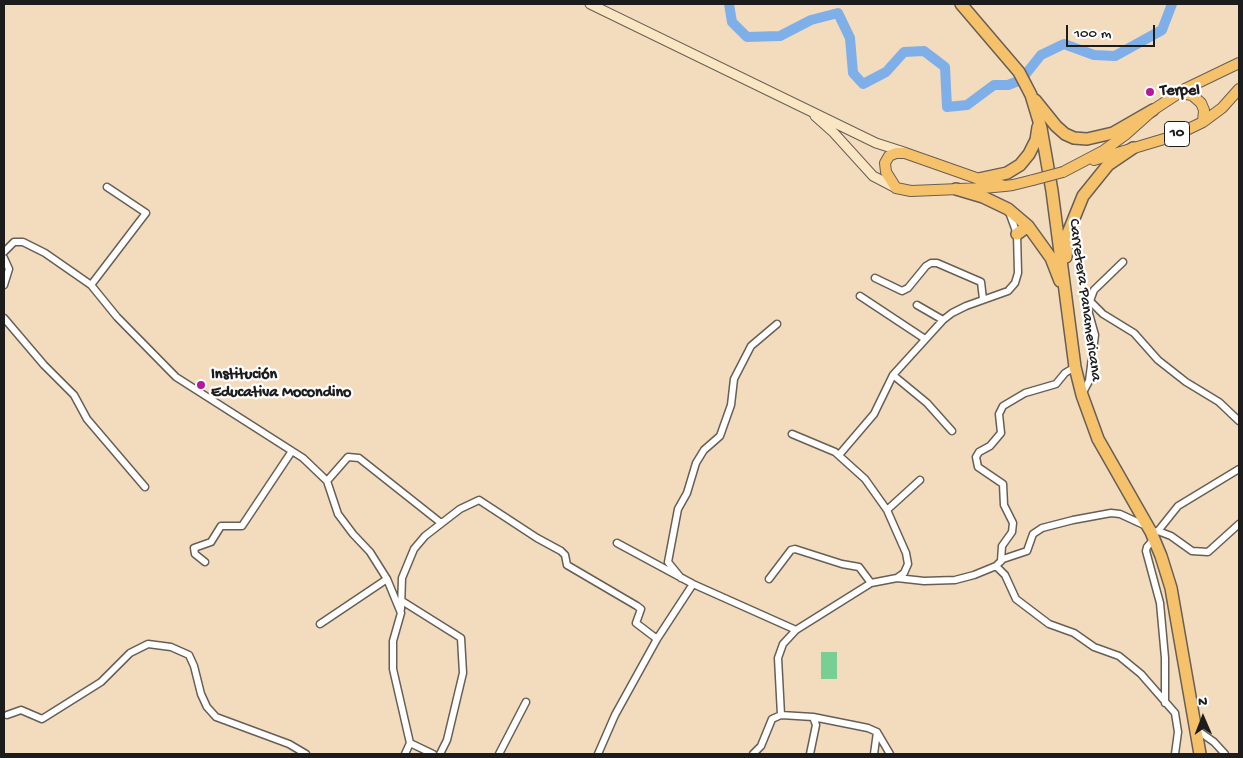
<!DOCTYPE html>
<meta charset="utf-8">
<style>
body{margin:0}
#map{position:relative;width:1243px;height:758px;overflow:hidden;background:#f3dcbe;font-family:"Gochi Hand",sans-serif}
canvas{display:block}
.frame{position:absolute;inset:0;border:5px solid #1c1c1c;pointer-events:none}
.north{position:absolute;left:1178px;top:693px;width:50px;height:50px;-webkit-text-stroke:4px #fff;paint-order:stroke;rotate:359deg;font-size:14px;font-weight:700;line-height:20px;text-align:center;color:#1c1c1c}
.north::after{content:'';display:block;margin:auto;width:18px;height:22px;background:#1c1c1c;clip-path:polygon(50% 0,100% 100%,50% 72%,0 100%)}
.scale{position:absolute;left:1066px;top:25px;width:89px;height:22px;box-sizing:border-box;border:2px solid #1c1c1c;border-top:0;padding-left:6px;font-size:15px;line-height:18px;white-space:nowrap;color:#1c1c1c;-webkit-text-stroke:4px #fff;paint-order:stroke}
</style>
<div id="map">
<canvas width="1243" height="758"></canvas>
<div class="frame"></div>
<div class="north">N</div>
<div class="scale">100 m</div>
</div>
<script>
const ctx = document.querySelector('canvas').getContext('2d');
ctx.lineJoin = 'round';
function fill(path, color) {
  ctx.fillStyle = color;
  ctx.fill(path, 'evenodd');
}
function poly(rows) {
  const path = new Path2D();
  for (const r of rows) {
    path.moveTo(r[0], r[1]);
    for (let i = 2; i < r.length; i += 2) path.lineTo(r[i], r[i + 1]);
  }
  return path;
}
function stroke(path, color, width, dash) {
  ctx.strokeStyle = color;
  ctx.lineWidth = width;
  ctx.lineCap = dash ? 'butt' : 'round';
  ctx.setLineDash(dash || []);
  ctx.stroke(path);
}
function label(font, color, halo, rows, align = 'center') {
  ctx.font = font + ' "Gochi Hand",sans-serif';
  ctx.lineWidth = 4.5;
  ctx.setLineDash([]);
  ctx.textBaseline = 'middle';
  ctx.strokeStyle = halo;
  ctx.fillStyle = color;
  for (const [text, x, y, turn = 0] of rows) {
    ctx.save();
    ctx.translate(x, y);
    ctx.rotate((+turn || 0) * Math.PI / 180);
    ctx.textAlign = isNaN(turn) ? turn : align;
    if (halo) ctx.strokeText(text, 0, 0);
    ctx.fillText(text, 0, 0);
    ctx.restore();
  }
}
fill(poly([
 [821,652,837,652,837,679,821,679]
]), '#78cf94');
stroke(poly([
 [729,4,732,22,747,37,780,36,811,20,838,13,850,38,853,73,863,84,886,72,904,52,924,51,945,67,947,107,967,105,994,85,1008,85,1021,80,1041,55,1064,44,1094,55,1115,56,1162,30,1172,4]
]), '#7eafe9', 10);
const street = poly([
 [4,252,14,242,23,242,45,253,91,285,117,317,176,377,303,458,327,481,338,514,353,534,370,552,387,579,401,613,393,641,393,669,410,743,405,754],
 [4,258,9,269,4,285],
 [875,278,902,291,908,288,926,266,931,263,937,263,981,282,983,299],
 [91,285,146,213,107,187],
 [860,296,925,339],
 [1090,301,1103,314,1134,333,1158,360,1186,382,1219,402,1239,421],
 [917,305,943,320],
 [4,318,44,365,74,395,87,419,145,487],
 [893,375,927,403,952,431],
 [1082,394,1089,381,1095,335,1088,310,1090,301,1094,290,1123,262],
 [792,434,835,452,865,479,887,510,906,553,908,564,904,573,897,578],
 [839,455,874,414,893,375,943,320,952,313,966,306,1008,291,1015,283,1018,273,1017,234,1009,212],
 [327,481,348,457,359,458,441,523],
 [887,510,920,480],
 [1158,531,1178,506,1239,469],
 [1151,532,1158,531,1171,536,1192,551,1208,552,1239,524],
 [1154,539,1147,547,1146,551,1160,603,1165,658,1165,703],
 [617,543,693,584,796,630],
 [1001,561,1002,546,1012,532,1013,523,1004,505,1003,484,978,467,976,457,979,452,990,446,1001,433,999,414,1003,406,1025,393,1056,384,1065,373,1075,367],
 [205,562,195,554,194,548,211,542,221,526,242,526,292,451],
 [996,566,1005,575,1016,599,1049,624,1074,633,1094,647,1119,656,1141,674,1175,713,1178,732,1175,754],
 [681,578,668,562,678,509,687,493,696,463,704,450,720,436,731,405,734,379,751,346,777,324],
 [769,579,791,550,795,549,842,564,859,567,871,583],
 [402,601,461,638,463,673,447,740,440,754],
 [401,609,402,578,414,549,425,536,460,509,479,500,537,538,561,551,565,555,567,565,637,606,641,609,636,623,657,639],
 [320,624,387,579],
 [7,715,21,710,42,719,101,682,130,653,148,644,171,647,189,655,194,666,201,694,207,707,216,717,289,744,306,754],
 [781,715,778,658,783,644,796,630,871,583,897,578,924,581,955,580,974,575,996,566,1003,559,1027,551,1033,534,1042,528,1073,520,1111,513,1120,514,1146,526],
 [1197,730,1214,742,1225,754],
 [410,743,433,754],
 [499,754,526,702],
 [598,754,615,715,657,639,693,584],
 [753,754,761,746,772,719,781,715,813,717,868,728,877,732,890,754],
 [810,754,816,725,813,717],
 [874,754,877,732]
]);
const secondary = poly([
 [590,4,876,143,904,152],
 [815,116,834,133,873,176,896,188]
]);
const primary = poly([
 [1180,93,1192,95,1201,103,1204,110,1203,122],
 [1094,160,1174,136,1203,122,1222,108,1239,89],
 [1063,172,1103,151,1125,135,1153,110,1185,89,1239,63],
 [1005,186,979,179,905,153,896,153,889,156,885,163,886,172,896,188,911,191,983,188,1005,186,1013,185,1033,180]
]);
const highway = poly([
 [961,4,1019,72,1031,95,1041,128,1052,191,1075,367,1082,395,1098,439,1151,532,1161,556,1171,588,1200,754],
 [1035,100,1056,126,1065,134,1074,138,1087,139,1113,133,1153,110],
 [979,179,1007,173,1020,165,1029,154,1036,140,1038,127],
 [956,189,983,197,1008,209,1028,226,1051,258,1060,281],
 [1017,234,1028,226],
 [1066,257,1068,233,1083,196,1108,165,1133,148]
]);
stroke(street, '#675f55', 9);
stroke(secondary, '#675f55', 11);
stroke(primary, '#675f55', 12);
stroke(highway, '#675f55', 14);
stroke(street, '#fff', 6);
stroke(secondary, '#fbe6c4', 9);
stroke(primary, '#f5c16b', 10);
stroke(highway, '#f5c16b', 11);
const primaryBridge = poly([
 [1033,180,1063,172]
]);
stroke(primaryBridge, '#675f55', 12, []);
stroke(primaryBridge, '#f5c16b', 10);
for (const [x, y, r, color] of [
 [1150,92,5,"#b5179e"],
 [201,385,5,"#b5179e"]
]) {
  const dot = new Path2D();
  dot.arc(x, y, r, 0, 2 * Math.PI);
  ctx.fillStyle = color;
  ctx.fill(dot);
  stroke(dot, '#fff', 2);
}
for (const [x, y, w] of [
 [1177,134,25]
]) {
  const box = new Path2D();
  box.roundRect(x - w / 2, y - 12.5, w, 25, 4);
  ctx.fillStyle = '#fff';
  ctx.fill(box);
  stroke(box, '#1c1c1c', 1);
}
label('bold 15px', '#1c1c1c', null, [
 ["10",1177,134]
]);
label('bold 16px', '#1c1c1c', '#fff', [
 ["Terpel",1160,92],
 ["Institución",211,376],
 ["Educativa Mocondino",211,394]
], 'left');
label('16px', '#1c1c1c', '#fff', [
 ["Carretera Panamericana",1084,300,82]
]);
</script>
